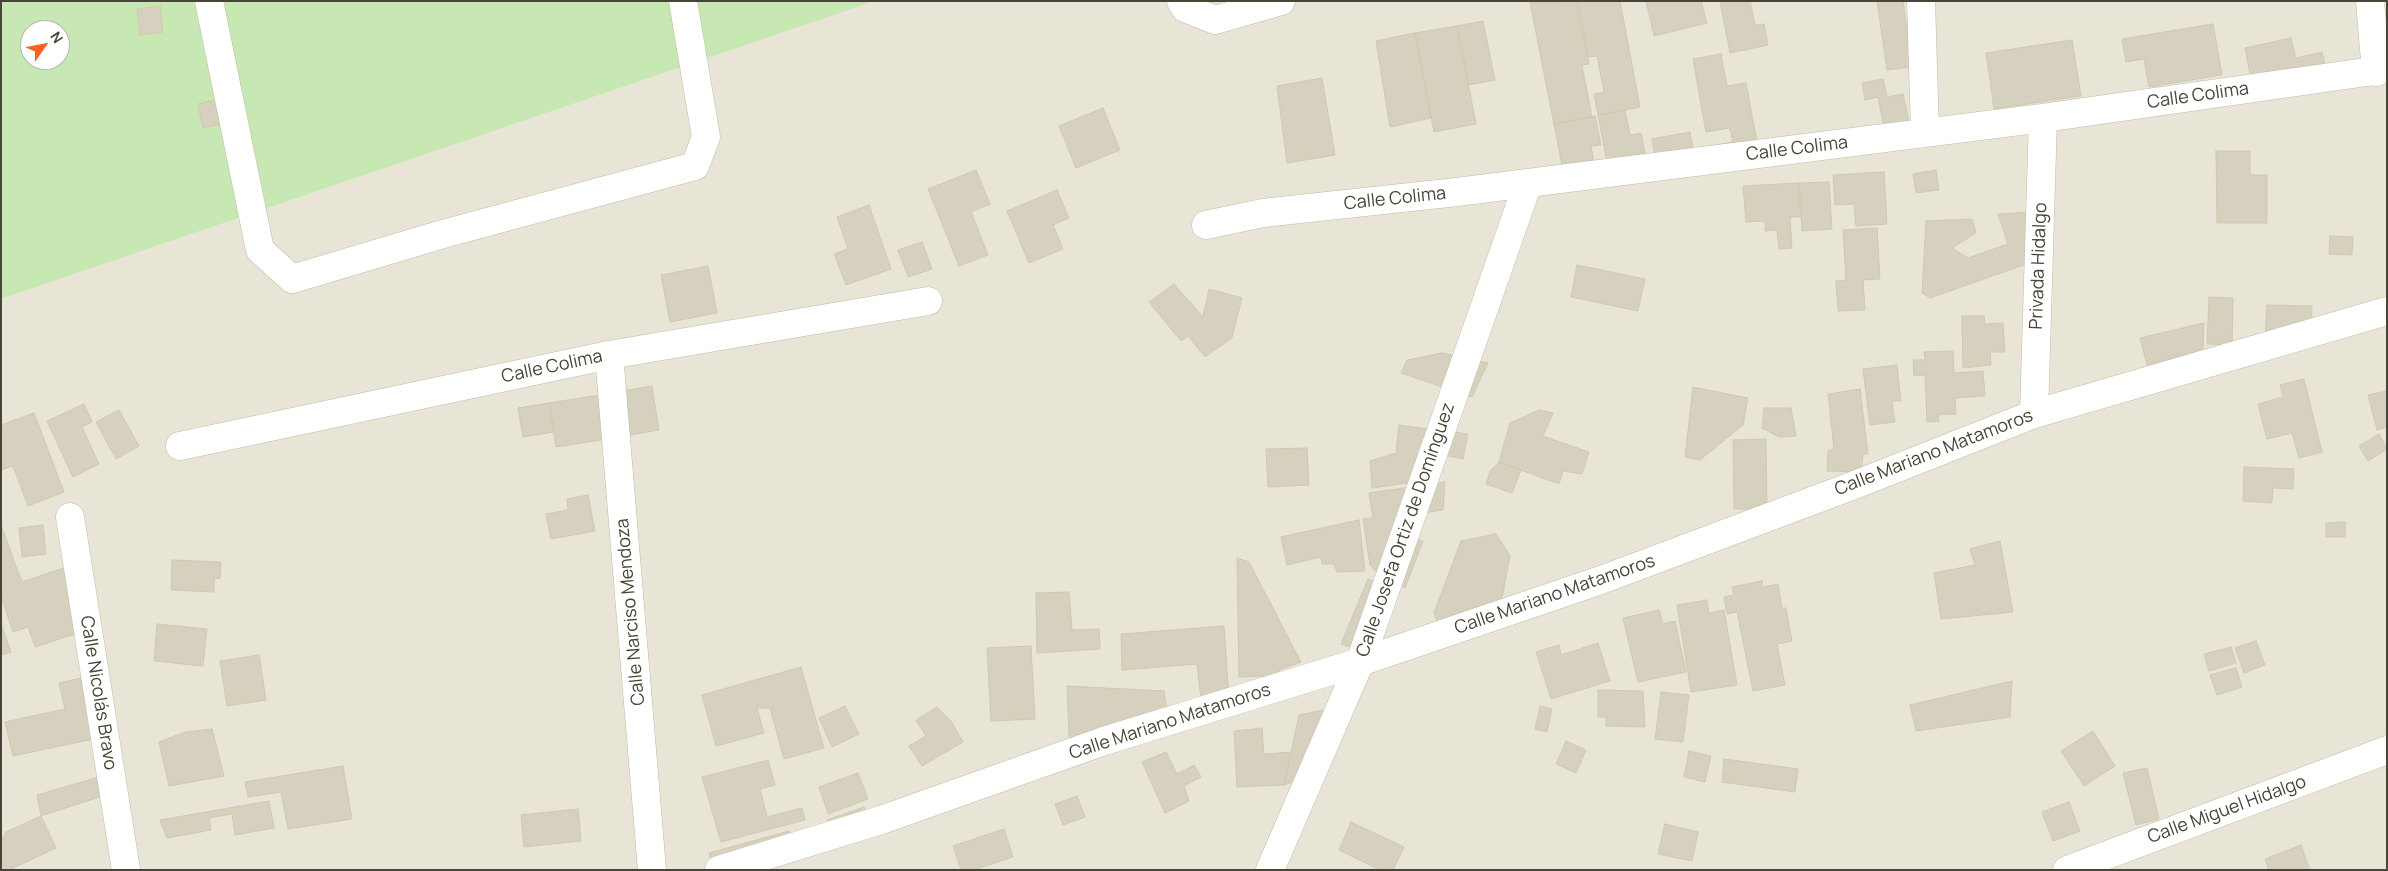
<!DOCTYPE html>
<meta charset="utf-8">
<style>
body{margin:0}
#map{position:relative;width:2388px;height:871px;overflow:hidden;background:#f4f2e9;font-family:Manrope,sans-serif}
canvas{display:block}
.frame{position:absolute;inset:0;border:2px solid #484437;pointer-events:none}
.north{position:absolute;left:20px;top:20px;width:50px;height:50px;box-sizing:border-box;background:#fff;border:1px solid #b6b4af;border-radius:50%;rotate:57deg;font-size:14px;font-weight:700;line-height:20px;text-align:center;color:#484437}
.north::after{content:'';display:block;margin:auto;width:18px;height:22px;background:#f7601d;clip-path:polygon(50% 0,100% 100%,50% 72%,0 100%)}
</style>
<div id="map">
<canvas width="2388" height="871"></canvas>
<div class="frame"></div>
<div class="north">N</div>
</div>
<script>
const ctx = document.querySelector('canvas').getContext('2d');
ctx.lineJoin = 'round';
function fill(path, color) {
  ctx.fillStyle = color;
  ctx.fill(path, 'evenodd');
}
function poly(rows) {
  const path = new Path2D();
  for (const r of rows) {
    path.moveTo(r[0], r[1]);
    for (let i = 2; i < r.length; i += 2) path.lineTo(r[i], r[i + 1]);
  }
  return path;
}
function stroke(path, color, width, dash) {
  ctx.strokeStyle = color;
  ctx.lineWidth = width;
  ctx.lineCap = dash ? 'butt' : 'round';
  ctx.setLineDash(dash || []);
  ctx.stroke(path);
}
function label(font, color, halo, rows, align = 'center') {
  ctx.font = font + ' Manrope,sans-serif';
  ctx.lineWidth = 4;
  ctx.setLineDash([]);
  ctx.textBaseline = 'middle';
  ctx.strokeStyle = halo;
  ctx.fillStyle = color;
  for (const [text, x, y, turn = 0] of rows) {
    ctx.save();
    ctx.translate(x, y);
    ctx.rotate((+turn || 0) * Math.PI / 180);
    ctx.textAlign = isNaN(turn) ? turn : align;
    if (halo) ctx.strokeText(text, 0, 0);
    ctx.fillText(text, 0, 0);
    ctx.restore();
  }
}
fill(poly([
 [875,1,2387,1,2387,870,1,870,1,299]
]), '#e8e5d7');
fill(poly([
 [1,1,875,1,1,299],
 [30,30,60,30,60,60,30,60]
]), '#c7e8b2');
const building = poly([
 [1577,1,1620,1,1640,107,1598,115,1594,94,1604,92,1597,56,1588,57,1577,1],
 [1577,1,1589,64,1582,65,1592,117,1554,124,1530,2,1577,1],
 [1646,1,1701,1,1707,23,1654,36,1646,1],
 [1720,1,1750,1,1755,25,1764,24,1768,45,1730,53,1720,1],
 [1877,1,1903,1,1912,67,1887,70,1877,1],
 [160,6,163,32,140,35,137,9,160,6],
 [1483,21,1495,80,1469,85,1457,26,1483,21],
 [2213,24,2222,75,2149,87,2144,59,2126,62,2122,39,2213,24],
 [1457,26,1476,124,1434,132,1415,33,1457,26],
 [1415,33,1431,118,1390,127,1376,41,1415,33],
 [2291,38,2296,58,2322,52,2327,72,2253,89,2245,48,2291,38],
 [2072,40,2081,96,1994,109,1986,53,2072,40],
 [1721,54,1727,86,1746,83,1759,153,1705,147,1733,142,1730,128,1706,132,1693,59,1721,54],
 [1322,78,1335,155,1287,163,1277,86,1322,78],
 [1883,79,1887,97,1903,94,1909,122,1884,127,1878,97,1865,100,1862,83,1883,79],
 [220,99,225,123,203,128,198,104,220,99],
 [1103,108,1120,150,1076,168,1059,126,1103,108],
 [1625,110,1630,135,1641,133,1649,175,1611,183,1598,115,1625,110],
 [1595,116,1601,145,1591,146,1597,180,1566,186,1554,124,1595,116],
 [1690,132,1697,169,1659,176,1652,139,1690,132],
 [2216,151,2250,151,2250,175,2267,175,2267,223,2217,223,2216,151],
 [976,170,990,204,971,212,988,255,959,266,928,189,976,170],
 [1936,170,1939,190,1916,193,1913,174,1936,170],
 [1884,172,1887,224,1856,226,1854,204,1835,205,1833,175,1884,172],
 [1829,182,1832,229,1802,231,1799,183,1829,182],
 [1799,183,1801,217,1790,217,1792,248,1779,249,1777,230,1765,231,1765,221,1746,222,1743,186,1799,183],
 [1057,190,1069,218,1053,225,1063,249,1029,263,1007,211,1057,190],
 [869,205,891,269,846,285,834,254,848,249,837,217,869,205],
 [2030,212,2029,263,1930,298,1922,293,1926,221,1972,219,1976,233,1952,248,1968,258,2008,244,1998,214,2030,212],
 [1877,228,1880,279,1863,280,1865,310,1838,311,1836,281,1846,280,1843,230,1877,228],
 [2330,236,2353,237,2352,255,2329,254,2330,236],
 [922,242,932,269,908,277,898,250,922,242],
 [1577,265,1645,279,1638,311,1571,297,1577,265],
 [708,266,717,313,670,322,661,275,708,266],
 [1174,284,1203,317,1209,289,1242,298,1232,338,1205,357,1188,336,1181,341,1149,302,1174,284],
 [2209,297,2233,298,2232,345,2207,344,2209,297],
 [2267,305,2312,306,2311,339,2264,354,2267,305],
 [1962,316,1984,316,1985,324,2003,323,2005,352,1990,352,1991,365,1963,368,1962,316],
 [2204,323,2203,350,2147,365,2140,338,2204,323],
 [1953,351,1954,373,1983,371,1985,396,1955,398,1956,414,1938,415,1939,421,1927,422,1925,375,1914,376,1913,360,1925,360,1924,352,1953,351],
 [1442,353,1488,363,1472,397,1401,373,1407,360,1442,353],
 [1897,365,1901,401,1892,401,1895,422,1870,425,1863,369,1897,365],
 [2304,379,2322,452,2299,458,2292,433,2267,439,2258,404,2283,397,2280,385,2304,379],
 [652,386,659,430,607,439,600,395,652,386],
 [1693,387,1748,398,1743,425,1700,460,1685,457,1693,387],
 [1860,389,1868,454,1863,454,1861,472,1827,471,1828,451,1834,449,1828,394,1860,389],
 [2387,391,2387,427,2377,430,2368,395,2387,391],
 [600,395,607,439,556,447,549,403,600,395],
 [549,403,554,432,523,437,518,408,549,403],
 [84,404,92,422,82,427,99,464,73,477,47,421,84,404],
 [1764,408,1791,408,1796,436,1779,437,1762,428,1764,408],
 [119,410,139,446,116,459,96,422,119,410],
 [1539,410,1553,413,1543,436,1589,452,1582,474,1563,471,1559,484,1499,462,1510,423,1539,410],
 [34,413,64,492,28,506,13,466,1,470,1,425,34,413],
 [1399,425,1468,434,1463,459,1444,455,1423,481,1372,488,1370,461,1396,453,1399,425],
 [2379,434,2387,449,2368,461,2359,446,2379,434],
 [1766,439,1767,509,1734,509,1733,440,1766,439],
 [1307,448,1309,485,1268,487,1266,449,1307,448],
 [1499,462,1521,470,1512,493,1486,484,1490,471,1499,462],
 [2244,467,2294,469,2293,489,2273,488,2272,503,2243,501,2244,467],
 [1445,482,1443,510,1416,514,1413,538,1423,541,1405,588,1379,575,1370,565,1363,519,1373,518,1369,493,1445,482],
 [588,495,595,531,551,539,546,514,568,510,567,499,588,495],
 [1359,520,1365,571,1337,572,1334,564,1322,564,1321,557,1287,565,1281,537,1359,520],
 [2345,522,2345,537,2326,537,2326,523,2345,522],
 [1,525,22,582,69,566,90,629,35,647,28,627,13,632,1,596,1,525],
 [43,525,46,554,22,557,19,528,43,525],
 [1496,534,1510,556,1498,619,1442,635,1434,613,1461,541,1496,534],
 [2000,541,2013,612,1941,619,1934,573,1975,565,1970,549,2000,541],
 [1237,558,1249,562,1301,662,1279,670,1283,682,1264,684,1263,676,1239,677,1237,558],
 [172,560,221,562,220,578,214,579,214,592,171,590,172,560],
 [1368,579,1394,589,1376,655,1341,644,1368,579],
 [1762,581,1763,587,1778,584,1782,608,1786,608,1792,641,1777,644,1785,685,1753,691,1737,612,1727,614,1724,597,1734,595,1732,587,1762,581],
 [1069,592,1072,630,1099,629,1100,649,1037,653,1036,593,1069,592],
 [1707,600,1709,613,1724,610,1737,685,1691,692,1677,605,1707,600],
 [1659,610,1663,624,1675,621,1686,672,1638,682,1623,618,1659,610],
 [1,623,11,652,1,655,1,623],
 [157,624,207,629,203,666,154,661,157,624],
 [1224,626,1229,700,1202,708,1197,664,1122,670,1121,634,1224,626],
 [2256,641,2265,665,2244,673,2235,648,2256,641],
 [1598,643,1610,681,1551,699,1536,652,1559,645,1561,655,1598,643],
 [1031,646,1035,719,991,721,987,648,1031,646],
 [2231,647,2236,663,2209,671,2204,654,2231,647],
 [259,655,266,700,227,706,220,661,259,655],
 [801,667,824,748,784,759,770,708,757,708,764,733,716,746,702,695,801,667],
 [2236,668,2242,687,2217,695,2210,675,2236,668],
 [90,676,103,737,13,756,5,722,65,709,59,683,90,676],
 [2012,681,2010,717,1916,731,1910,705,2012,681],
 [1067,686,1164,691,1169,721,1070,756,1067,686],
 [1598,690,1643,691,1645,727,1606,726,1606,717,1598,717,1598,690],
 [1661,692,1689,695,1683,742,1655,739,1661,692],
 [1348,705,1326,771,1284,785,1299,715,1348,705],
 [845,706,859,734,832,747,819,718,845,706],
 [1540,706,1552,709,1547,732,1535,729,1540,706],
 [937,707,951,721,963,742,922,766,909,746,926,736,916,720,937,707],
 [1262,728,1264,754,1291,752,1284,785,1237,787,1234,731,1262,728],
 [212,729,224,776,169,786,159,742,185,732,212,729],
 [2093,731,2115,766,2084,786,2061,751,2093,731],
 [1566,741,1586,750,1576,773,1556,764,1566,741],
 [1689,751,1711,756,1705,782,1684,777,1689,751],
 [1166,752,1177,774,1194,765,1201,777,1184,786,1189,801,1165,813,1142,762,1166,752],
 [1724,759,1798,769,1795,792,1722,782,1724,759],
 [768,760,775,785,760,789,767,817,802,808,805,820,721,842,702,777,768,760],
 [343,766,352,819,288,829,281,792,248,797,245,782,343,766],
 [2147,768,2159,819,2136,825,2123,773,2147,768],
 [858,773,868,799,828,814,819,787,858,773],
 [106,775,112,793,41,816,37,795,106,775],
 [1077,796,1085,817,1063,825,1055,804,1077,796],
 [269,801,274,828,235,835,232,814,209,818,211,830,167,838,160,820,269,801],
 [2069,802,2080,831,2053,841,2042,812,2069,802],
 [864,807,870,823,832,836,827,820,864,807],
 [578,809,581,841,524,847,521,815,578,809],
 [41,816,56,848,9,870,1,870,1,841,6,832,41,816],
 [1351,822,1404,847,1393,870,1380,870,1339,850,1351,822],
 [1665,824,1698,832,1692,861,1658,854,1665,824],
 [1004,829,1013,857,973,870,961,870,953,846,1004,829],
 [789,831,796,856,714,870,709,853,789,831],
 [2301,845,2310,870,2269,870,2265,859,2301,845]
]);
fill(building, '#d6d0be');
stroke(building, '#d0c9b1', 1);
const street = poly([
 [209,1,260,250,292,279,443,234,695,166,706,137,683,1],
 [1181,1,1185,8,1215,20,1281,1],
 [1921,1,1925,133],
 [2370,1,2376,72],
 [1206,225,1263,213,1457,192,2043,118,2387,69],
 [609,355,652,870],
 [2034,414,2043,118],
 [180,446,609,355,928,301],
 [70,517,126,870],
 [719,870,881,820,1104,741,1360,662,1601,580,1857,484,2034,414,2387,311],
 [1270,870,1360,662,1528,183],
 [2067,870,2387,750]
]);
stroke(street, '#c0bcab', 29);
stroke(street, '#fff', 28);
label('18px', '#484437', '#fff', [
 ["Calle Colima",2198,96,-8],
 ["Calle Colima",1797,149,-7],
 ["Calle Colima",1395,199,-6],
 ["Privada Hidalgo",2039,266,-88],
 ["Calle Colima",552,367,-12],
 ["Calle Mariano Matamoros",1934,453,-21],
 ["Calle Josefa Ortiz de Domínguez",1406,530,-71],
 ["Calle Mariano Matamoros",1555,595,-19],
 ["Calle Narciso Mendoza",631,612,-95],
 ["Calle Nicolás Bravo",98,693,81],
 ["Calle Mariano Matamoros",1170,722,-18],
 ["Calle Miguel Hidalgo",2227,810,-20]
]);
</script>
